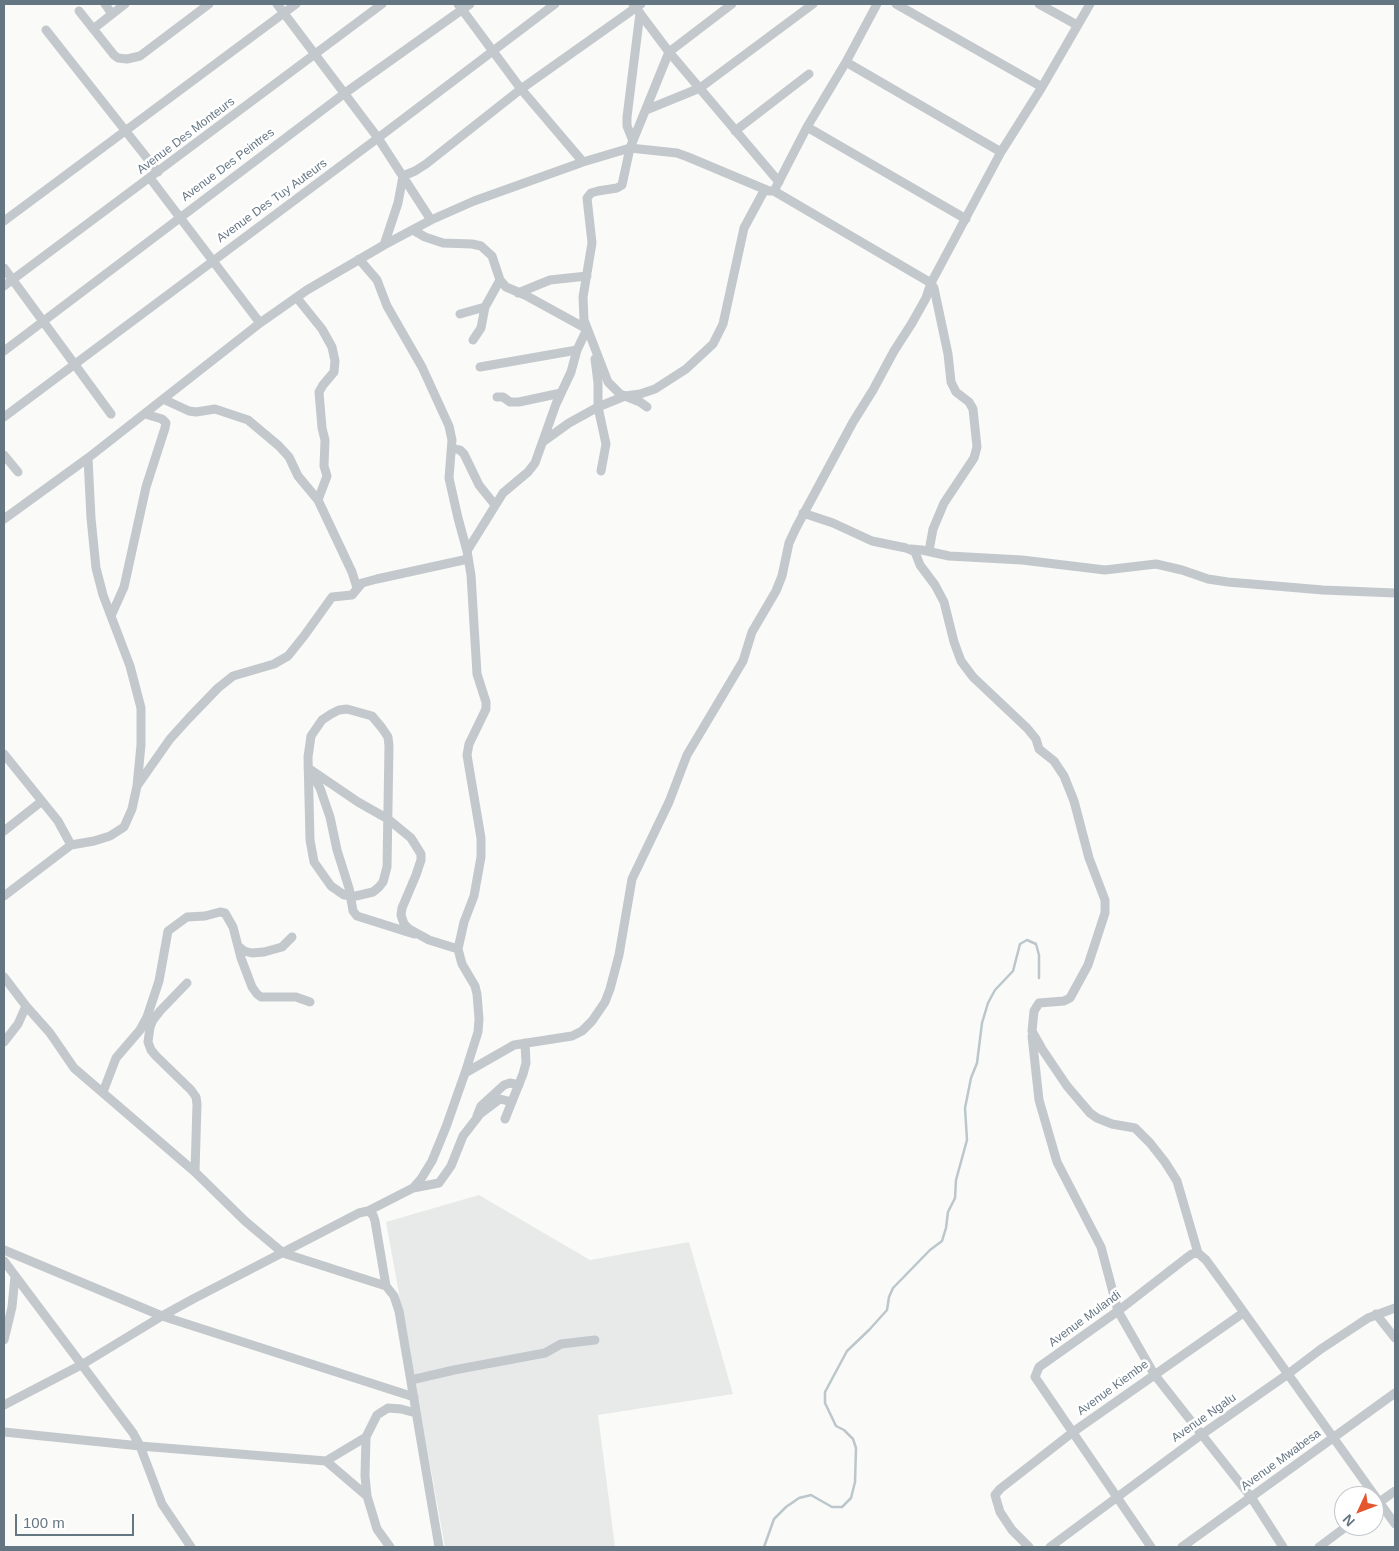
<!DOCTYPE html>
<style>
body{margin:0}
#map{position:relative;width:1399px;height:1551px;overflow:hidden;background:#fafaf8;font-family:Arial,sans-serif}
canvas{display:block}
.frame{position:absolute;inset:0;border:5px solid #657683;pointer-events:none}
.north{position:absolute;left:1334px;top:1486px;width:50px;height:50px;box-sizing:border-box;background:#fff;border:1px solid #c1c8cd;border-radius:50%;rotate:227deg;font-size:14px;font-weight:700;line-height:20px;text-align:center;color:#657683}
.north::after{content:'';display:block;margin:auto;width:18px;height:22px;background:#e4572e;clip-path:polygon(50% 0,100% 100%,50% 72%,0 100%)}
.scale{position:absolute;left:15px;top:1514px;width:119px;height:22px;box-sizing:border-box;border:2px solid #657683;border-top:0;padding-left:6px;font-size:15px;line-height:18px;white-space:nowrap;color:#657683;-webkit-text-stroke:4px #fff;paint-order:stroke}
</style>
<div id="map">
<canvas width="1399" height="1551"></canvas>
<div class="frame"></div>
<div class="north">N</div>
<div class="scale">100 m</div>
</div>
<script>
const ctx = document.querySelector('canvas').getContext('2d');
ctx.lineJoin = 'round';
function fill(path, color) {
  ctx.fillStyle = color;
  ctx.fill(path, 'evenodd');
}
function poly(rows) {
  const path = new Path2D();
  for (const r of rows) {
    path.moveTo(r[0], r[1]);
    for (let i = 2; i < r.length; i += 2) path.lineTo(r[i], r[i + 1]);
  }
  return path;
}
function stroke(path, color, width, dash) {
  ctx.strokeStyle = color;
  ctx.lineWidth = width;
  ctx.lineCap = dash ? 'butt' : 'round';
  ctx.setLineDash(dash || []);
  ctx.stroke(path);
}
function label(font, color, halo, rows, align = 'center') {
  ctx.font = font + ' Arial,sans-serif';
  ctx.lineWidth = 5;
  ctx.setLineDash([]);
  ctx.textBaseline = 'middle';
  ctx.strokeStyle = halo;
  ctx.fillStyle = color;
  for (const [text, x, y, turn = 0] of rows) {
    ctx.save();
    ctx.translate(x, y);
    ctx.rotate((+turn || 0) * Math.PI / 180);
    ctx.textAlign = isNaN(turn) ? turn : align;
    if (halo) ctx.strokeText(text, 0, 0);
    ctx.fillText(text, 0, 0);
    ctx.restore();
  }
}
fill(poly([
 [479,1195,590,1260,689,1242,733,1394,598,1415,615,1547,445,1547,386,1222]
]), '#e8e9e9');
stroke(poly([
 [764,1547,774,1519,786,1507,799,1498,811,1495,832,1507,842,1507,851,1498,855,1482,856,1448,853,1439,844,1430,836,1426,825,1403,825,1392,847,1351,869,1330,887,1310,889,1297,893,1288,930,1250,942,1241,946,1228,948,1212,955,1198,956,1180,967,1140,965,1108,971,1078,977,1063,982,1023,988,1003,995,990,1013,971,1020,944,1027,940,1036,944,1039,955,1039,978]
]), '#bbc7cb', 2.5);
stroke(poly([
 [105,4,112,14],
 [277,4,378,138,431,220],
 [458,4,521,89,583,162],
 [633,4,669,52,779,182],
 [896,4,1042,87],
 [1039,4,1077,25],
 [79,11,114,55,118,58,127,59,140,56,209,4],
 [93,29,125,4],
 [46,30,158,172],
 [846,62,1001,152],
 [646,110,700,88,813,4],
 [807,127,966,219],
 [735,131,809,74],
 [633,141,627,126,627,117,640,13],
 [150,178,260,323],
 [774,191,931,283,934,288,948,354,951,382,956,392,969,402,973,409,977,447,974,458,944,503,933,529,929,551],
 [4,221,296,4],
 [413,230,425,237,443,243,472,244,481,246,492,256,500,280,506,287,525,295,587,329],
 [384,245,398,203,403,176,415,171,426,164,521,89,641,4],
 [359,259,377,280,387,306,422,367,449,426,452,440,449,478,458,518,467,551,471,575,477,674,486,702,486,709,469,744,467,755,481,838,481,857,474,896,464,922,458,949,462,964,475,986,477,994,479,1019,478,1032,465,1073,446,1127,432,1161,421,1179,413,1188,368,1211],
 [4,268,111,414],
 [4,286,382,4],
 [518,293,550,280,587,276],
 [297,298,322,329,332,347,335,361,334,372,323,385,319,392,322,428,325,440,324,466,327,476,318,500],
 [460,314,485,307],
 [473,340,481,328,485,307,500,280],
 [4,351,345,93,470,4],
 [595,359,598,383,598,407,606,444,601,471],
 [480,367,577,350],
 [497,397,503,397,510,402,519,402,561,393],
 [163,399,189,411,196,412,215,409,248,420,279,446,289,457,298,476,318,500,352,572,357,588],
 [647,407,640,402,620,394,608,382,584,320,583,297,592,243,587,198,591,193,598,191,617,188,622,185,630,148,669,52,732,4],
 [4,417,378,138,555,4],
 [544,441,569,423,598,407,625,396,640,394,655,389,686,369,713,344,723,324,744,228,765,189],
 [452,448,460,450,464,454,479,485,495,505],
 [4,455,18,472],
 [88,458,91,518,96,568,103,595,130,666,141,708,141,745,137,786],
 [803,513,833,523,872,541,906,548,915,552,920,565,935,585,944,602,954,642,961,661,973,677,1027,728,1036,739,1039,749,1054,761,1064,776,1074,801,1089,858,1105,900,1105,913,1088,965,1070,998,1064,1001,1039,1003,1034,1011,1032,1031,1042,1049,1067,1086,1090,1113,1097,1118,1112,1124,1135,1128,1150,1143,1165,1162,1177,1181,1198,1253],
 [4,519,88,458,260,323,307,290,384,245,431,220,474,201,583,162,630,148,677,153,688,157,769,191,774,191,807,127,846,62,877,4],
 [911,549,922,550,949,556,1022,560,1105,570,1156,564,1182,570,1208,579,1228,582,1323,590,1395,593],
 [467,551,503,493,528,472,535,463,556,404,571,372,577,350,587,329],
 [111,616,124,587,146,487,165,428,166,423,162,419,145,414],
 [347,709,372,716,382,728,388,737,389,746,387,867,383,882,379,887,373,892,356,896,344,895,331,886,314,862,310,840,308,757,311,736,322,720,331,714,339,710,347,709],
 [4,754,58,821,71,845],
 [308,768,358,802,388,819,411,838,421,854,421,860,416,875,402,908,401,915,404,924,409,929,429,940,458,949],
 [311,772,320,788,330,817,337,850,349,888,353,911,357,916,414,934],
 [4,831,42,801],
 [4,896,71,845,94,841,110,836,124,827,132,809,137,786,170,739,189,718,218,688,233,676,274,664,288,656,304,636,332,597,352,595,362,583,377,579,468,559],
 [238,946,244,951,252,953,264,952,282,947,292,937],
 [4,977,26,1006,50,1033,74,1068,195,1172,245,1221,283,1253,386,1286],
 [187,983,160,1011,153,1020,150,1027,148,1042,151,1050,156,1056,191,1090,196,1097,197,1104,195,1172],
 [1032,1036,1039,1100,1057,1162,1101,1247,1118,1311,1154,1374,1251,1497,1283,1547],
 [4,1042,18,1024,26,1006],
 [465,1073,514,1045,572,1036,582,1031,592,1021,605,1002,610,989,619,955,632,879,669,802,687,755,743,661,752,632,776,591,782,576,789,543,796,528,853,422,873,390,894,351,912,323,926,298,931,283,1001,152,1042,87,1090,4],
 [103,1092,116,1058,140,1030,147,1017,159,981,168,931,187,917,205,916,220,912,225,913,233,927,241,958,252,987,257,994,261,997,296,997,310,1002],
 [477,1116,481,1106,504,1085,510,1083,519,1085],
 [505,1119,523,1074,526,1063,525,1043],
 [413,1188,439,1183,451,1166,463,1136,480,1114,500,1099,512,1102],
 [4,1250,162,1316,414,1397],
 [4,1261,133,1433,140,1446,162,1504,191,1547],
 [1376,1314,1395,1338],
 [4,1340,12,1307,15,1276],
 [411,1380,454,1370,545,1353,561,1344,595,1340],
 [4,1405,83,1364,162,1316,193,1299,359,1213,368,1211,373,1215,375,1221,386,1286,394,1296,399,1311,439,1547],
 [4,1432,140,1446,326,1461,367,1496],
 [326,1461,366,1437],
 [1374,1506,1395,1491],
 [390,1547,377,1529,367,1496,365,1476,366,1437,377,1415,388,1408,401,1409,416,1413],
 [1029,1547,1012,1530,1000,1512,995,1495,1000,1489,1073,1432,1243,1313],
 [1050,1547,1201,1435,1288,1374,1321,1349,1368,1318,1395,1308],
 [1151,1547,1035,1377,1039,1367,1118,1311,1185,1259,1192,1254,1198,1253,1206,1260,1225,1286,1395,1524],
 [1182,1547,1395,1393],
 [1319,1547,1347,1526]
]), '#c3c8cc', 9);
label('12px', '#657683', '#fff', [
 ["Avenue Des Monteurs",186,136,-37],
 ["Avenue Des Peintres",228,165,-37],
 ["Avenue Des Tuy Auteurs",272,201,-36],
 ["Avenue Mulandi",1085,1319,-36],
 ["Avenue Kiembe",1113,1388,-36],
 ["Avenue Ngalu",1204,1418,-35],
 ["Avenue Mwabesa",1281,1460,-36]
]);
</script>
